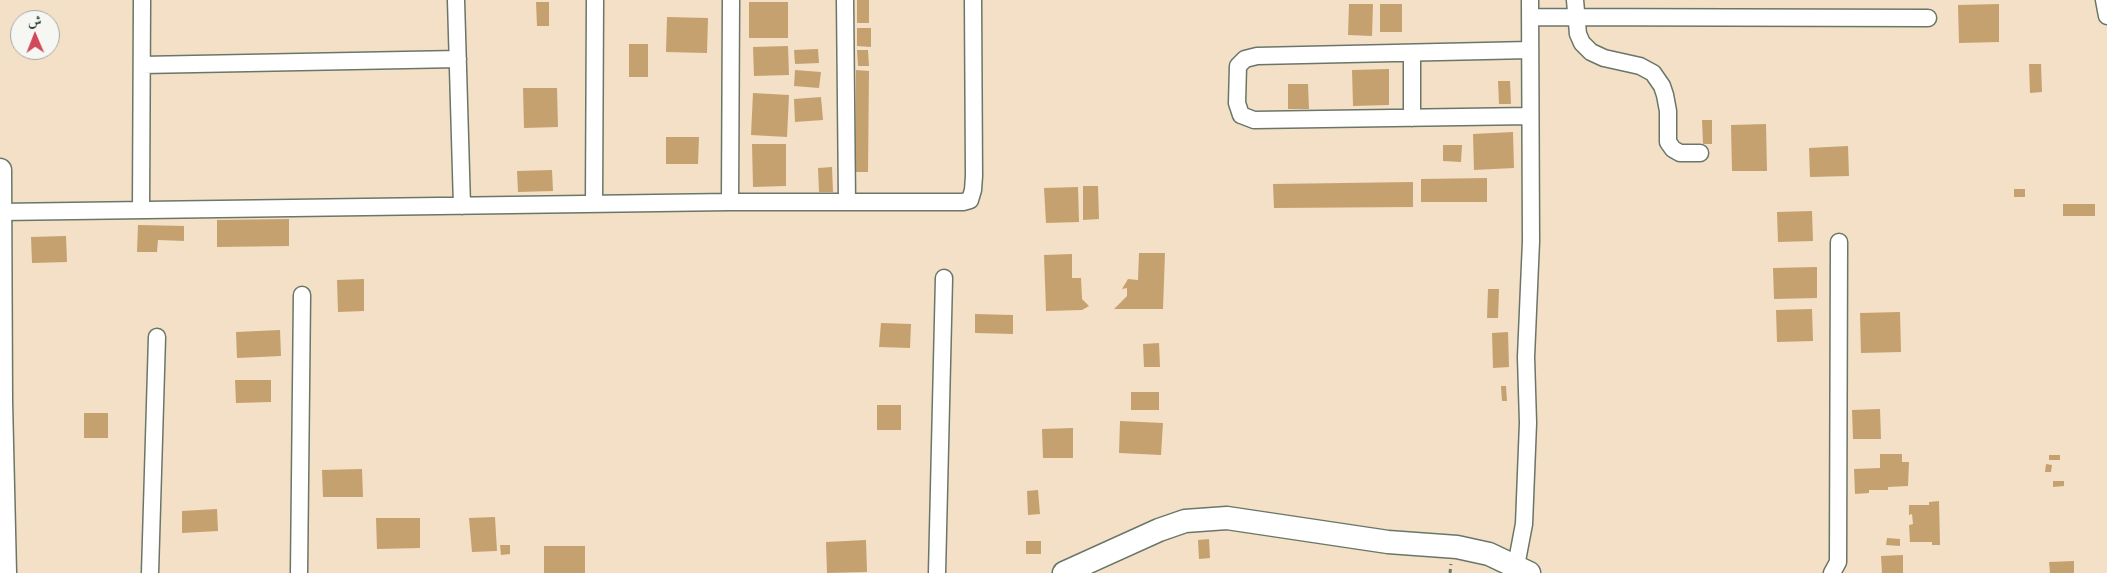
<!DOCTYPE html>
<meta charset="utf-8">
<style>
body{margin:0}
#map{position:relative;width:2107px;height:573px;overflow:hidden;background:#f4e0c6;font-family:"Gentium Book Plus",Amiri,serif}
canvas{display:block}
.north{position:absolute;left:10px;top:10px;width:50px;height:50px;box-sizing:border-box;background:#f6f6f2;border:1px solid #a0aca6;border-radius:50%;rotate:359deg;font-size:14px;font-weight:700;line-height:20px;text-align:center;color:#1f3d34}
.north::after{content:'';display:block;margin:auto;width:18px;height:22px;background:#d1495b;clip-path:polygon(50% 0,100% 100%,50% 72%,0 100%)}
</style>
<div id="map">
<canvas width="2107" height="573"></canvas>
<div class="north">ش</div>
</div>
<script>
const ctx = document.querySelector('canvas').getContext('2d');
ctx.lineJoin = 'round';
function fill(path, color) {
  ctx.fillStyle = color;
  ctx.fill(path, 'evenodd');
}
function poly(rows) {
  const path = new Path2D();
  for (const r of rows) {
    path.moveTo(r[0], r[1]);
    for (let i = 2; i < r.length; i += 2) path.lineTo(r[i], r[i + 1]);
  }
  return path;
}
function stroke(path, color, width, dash) {
  ctx.strokeStyle = color;
  ctx.lineWidth = width;
  ctx.lineCap = dash ? 'butt' : 'round';
  ctx.setLineDash(dash || []);
  ctx.stroke(path);
}
fill(poly([
 [857,0,869,0,869,23,857,23],
 [536,2,549,2,549,26,537,26],
 [749,2,788,2,788,38,749,38],
 [1349,4,1373,4,1372,36,1348,35],
 [1380,4,1402,4,1402,32,1380,32],
 [1999,4,1999,42,1959,43,1958,5],
 [667,17,708,18,707,53,666,52],
 [857,28,871,28,871,47,857,46],
 [629,44,648,44,648,77,629,77],
 [788,46,789,75,754,76,753,47],
 [818,49,819,63,795,64,794,50],
 [857,50,868,50,869,66,858,66],
 [2029,64,2041,64,2042,92,2030,93],
 [1389,69,1389,105,1353,106,1352,70],
 [795,70,821,72,819,88,794,86],
 [856,70,869,71,868,172,855,172],
 [1498,81,1510,81,1511,104,1499,104],
 [1288,84,1308,84,1309,109,1288,109],
 [523,88,557,88,558,127,524,128],
 [753,93,789,95,787,137,751,135],
 [821,97,823,120,795,122,794,99],
 [1702,120,1712,120,1712,144,1703,144],
 [1766,124,1767,171,1732,171,1731,125],
 [1513,132,1514,168,1474,170,1473,134],
 [666,137,699,137,698,164,666,164],
 [752,144,786,144,786,186,753,187],
 [1443,145,1462,145,1461,162,1443,161],
 [1848,146,1849,176,1810,177,1809,148],
 [832,167,833,192,819,192,818,168],
 [552,170,553,191,518,192,517,171],
 [1487,178,1487,202,1421,202,1421,179],
 [1413,182,1413,207,1274,208,1273,184],
 [1083,186,1098,186,1099,219,1083,220],
 [1078,187,1079,222,1046,223,1044,188],
 [2014,189,2025,189,2025,197,2014,197],
 [2063,204,2095,204,2095,216,2063,216],
 [1812,211,1813,241,1778,242,1777,212],
 [289,219,289,246,217,247,217,220],
 [138,225,184,226,184,241,158,240,157,252,137,252],
 [66,236,67,262,32,263,31,237],
 [1139,253,1165,253,1163,309,1114,309,1127,296,1127,288,1122,289,1128,279,1138,280],
 [1072,254,1072,278,1081,278,1082,299,1089,306,1082,310,1046,311,1044,255],
 [1817,267,1817,298,1774,299,1773,268],
 [364,279,364,311,338,312,337,280],
 [1488,289,1499,289,1498,318,1487,318],
 [1812,309,1813,341,1777,342,1776,310],
 [1900,312,1901,352,1861,353,1860,313],
 [975,314,1013,315,1013,334,975,333],
 [881,323,911,324,910,348,879,347],
 [280,330,281,356,237,358,236,332],
 [1508,332,1509,367,1493,368,1492,333],
 [1159,343,1160,367,1144,367,1143,344],
 [235,380,271,380,271,402,236,403],
 [1501,386,1506,386,1507,401,1502,401],
 [1131,392,1159,392,1159,410,1131,410],
 [877,405,901,405,901,430,877,430],
 [1880,409,1881,439,1853,439,1852,410],
 [84,413,108,413,108,438,84,438],
 [1120,421,1163,423,1161,455,1119,453],
 [1073,428,1073,458,1043,458,1042,429],
 [1880,454,1902,454,1902,462,1909,462,1908,486,1888,487,1888,490,1869,490,1869,493,1855,494,1854,469,1880,468],
 [2049,455,2060,455,2060,460,2049,460],
 [2046,464,2052,465,2051,472,2045,472],
 [362,469,363,497,323,497,322,470],
 [2053,481,2064,481,2064,486,2053,487],
 [1038,490,1040,514,1028,515,1027,491],
 [1939,501,1940,545,1932,545,1932,542,1910,542,1909,525,1913,524,1912,514,1909,515,1909,505,1929,505,1929,502],
 [217,509,218,531,182,533,182,511],
 [495,517,497,551,472,552,469,518],
 [376,518,420,518,420,548,377,549],
 [1887,538,1900,539,1900,546,1886,545],
 [1209,539,1210,558,1199,559,1198,540],
 [866,540,867,572,827,573,826,542],
 [1026,541,1041,541,1041,554,1026,554],
 [500,545,510,545,510,554,501,555],
 [544,546,585,546,585,573,544,573],
 [1903,555,1903,573,1882,573,1881,556],
 [2074,561,2074,573,2050,573,2049,562]
]), '#c5a16f');
const street = poly([
 [456,0,462,206],
 [845,0,847,202],
 [1575,0,1578,34,1582,43,1591,52,1604,58,1640,66,1653,73,1662,86,1665,95,1668,111,1668,142,1673,149,1680,153,1700,153],
 [2104,0,2107,16],
 [1530,17,1928,18],
 [1530,50,1257,56,1245,59,1238,66,1237,103,1241,115,1254,120,1530,116],
 [1412,53,1412,118],
 [142,65,458,59],
 [730,202,731,0],
 [594,204,595,0],
 [141,210,142,0],
 [0,212,730,202,963,202,970,200,973,190,974,176,973,0],
 [1516,566,1524,524,1528,423,1526,357,1531,241,1530,0],
 [150,573,157,337],
 [299,573,302,295],
 [937,573,944,278],
 [1832,573,1838,562,1839,242]
]);
const secondary = poly([
 [0,170,1,401,5,573],
 [1064,573,1159,530,1185,521,1227,518,1388,542,1457,547,1489,554,1529,573]
]);
stroke(street, '#6a7667', 19);
stroke(secondary, '#6a7667', 25);
stroke(poly([
 [1450,573,1451,564]
]), '#6a7667', 3, [4, 4]);
stroke(street, '#fff', 16);
stroke(secondary, '#fff', 22);
</script>
